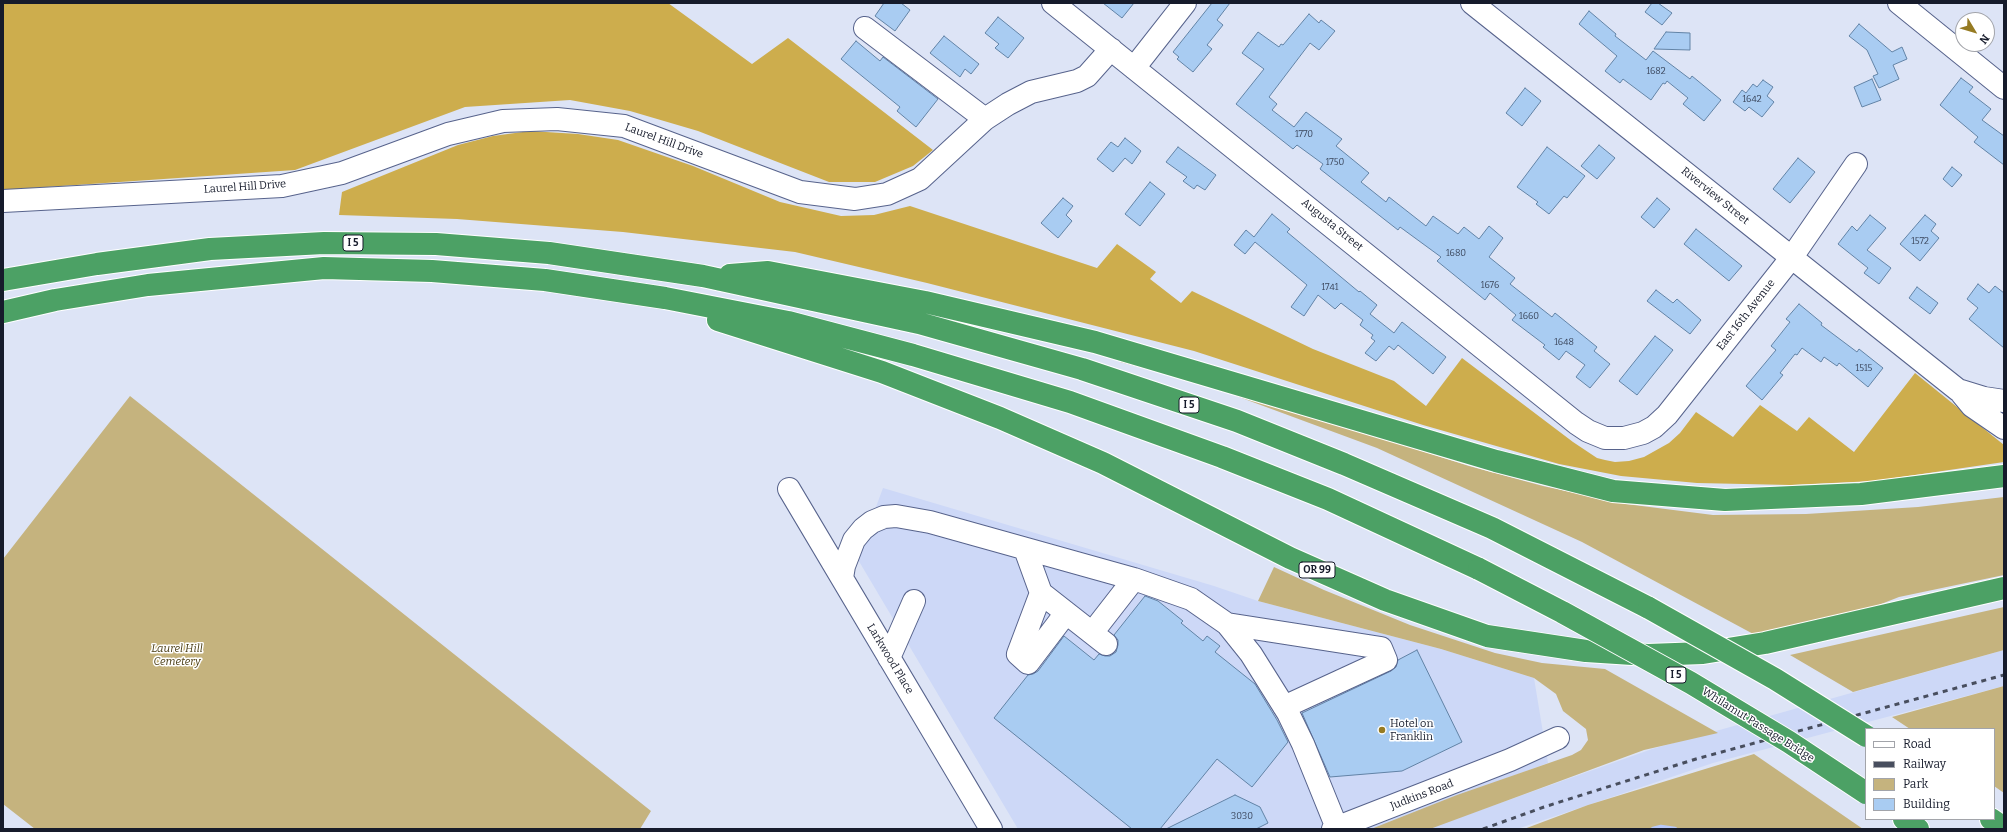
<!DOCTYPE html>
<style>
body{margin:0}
#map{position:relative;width:2007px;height:832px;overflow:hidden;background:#dde4f6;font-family:Bitter,serif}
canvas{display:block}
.frame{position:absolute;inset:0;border:4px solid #161b2b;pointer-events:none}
.legend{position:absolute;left:1865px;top:728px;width:130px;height:92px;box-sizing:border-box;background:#fff;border:1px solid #a2a4aa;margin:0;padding:5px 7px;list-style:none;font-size:12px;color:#161b2b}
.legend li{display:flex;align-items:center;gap:8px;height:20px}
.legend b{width:20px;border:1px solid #a2a4aa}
.north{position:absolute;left:1955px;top:12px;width:40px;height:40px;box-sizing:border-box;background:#fff;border:1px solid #a2a4aa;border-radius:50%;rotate:128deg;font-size:11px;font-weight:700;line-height:16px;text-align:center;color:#161b2b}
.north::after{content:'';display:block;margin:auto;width:14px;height:18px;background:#967b23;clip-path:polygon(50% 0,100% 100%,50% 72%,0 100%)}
</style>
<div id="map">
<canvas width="2007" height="832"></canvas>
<div class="frame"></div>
<ul class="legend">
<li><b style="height:5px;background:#fff"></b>Road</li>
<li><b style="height:5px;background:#484e5e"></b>Railway</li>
<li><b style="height:11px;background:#c5b37e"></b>Park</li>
<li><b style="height:11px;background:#a9ccf2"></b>Building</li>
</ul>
<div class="north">N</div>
</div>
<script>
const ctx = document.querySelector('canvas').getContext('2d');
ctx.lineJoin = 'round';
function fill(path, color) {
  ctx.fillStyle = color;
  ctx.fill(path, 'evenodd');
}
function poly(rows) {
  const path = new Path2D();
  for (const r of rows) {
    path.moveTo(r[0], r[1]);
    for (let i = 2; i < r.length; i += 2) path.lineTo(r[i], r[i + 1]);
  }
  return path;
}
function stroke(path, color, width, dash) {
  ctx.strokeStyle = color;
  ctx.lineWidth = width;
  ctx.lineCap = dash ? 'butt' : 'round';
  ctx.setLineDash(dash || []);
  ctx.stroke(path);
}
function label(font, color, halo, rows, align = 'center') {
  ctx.font = font + ' Bitter,serif';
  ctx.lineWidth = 3;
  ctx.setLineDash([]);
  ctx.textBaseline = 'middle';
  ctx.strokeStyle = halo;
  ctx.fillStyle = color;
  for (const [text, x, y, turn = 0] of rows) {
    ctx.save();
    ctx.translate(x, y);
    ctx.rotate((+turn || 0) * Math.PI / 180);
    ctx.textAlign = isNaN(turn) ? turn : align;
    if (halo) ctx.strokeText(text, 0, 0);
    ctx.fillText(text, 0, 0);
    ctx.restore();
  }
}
fill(poly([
 [883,488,1214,586,1258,601,1441,649,1534,678,1548,763,1371,829,1018,829,857,558],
 [2004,650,2004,686,1713,763,1517,829,1427,829,1652,749]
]), '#cdd8f7');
fill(poly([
 [1121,359,1293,410,1469,466,1543,486,1626,504,1713,515,1806,514,1918,507,2004,497,2004,575,1899,597,1871,608,1757,636,1582,542,1377,448,1212,387,1120,362],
 [130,396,651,811,640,829,35,829,3,804,3,559],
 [1274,567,1324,590,1410,625,1495,653,1542,663,1605,669,1718,733,1644,750,1430,829,1371,829,1457,795,1572,755,1581,750,1588,740,1586,729,1563,711,1556,694,1534,678,1441,649,1258,601],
 [2004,607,2004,650,1853,692,1790,655],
 [2004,686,2004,793,1994,786,1994,729,1910,729,1892,717],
 [1754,754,1863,829,1524,829,1588,805]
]), '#c5b37e');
fill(poly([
 [3,3,668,3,752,64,788,38,933,150,913,166,875,182,829,182,698,131,630,111,570,100,465,107,295,170,3,190],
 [530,131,578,134,618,140,693,166,780,202,841,216,874,215,910,206,1097,268,1117,244,1156,272,1150,279,1181,303,1192,291,1313,349,1394,381,1426,406,1462,358,1573,442,1597,458,1605,460,1615,462,1629,461,1644,457,1669,443,1680,433,1696,412,1733,437,1760,405,1797,431,1809,417,1854,452,1915,373,2004,445,2004,462,1874,481,1790,485,1697,483,1621,476,1559,464,1423,425,1194,351,927,283,795,252,623,232,457,219,339,215,342,192,458,145,493,136]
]), '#cdad4d');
stroke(poly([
 [1653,829,1661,827,1675,829]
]), '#b8c8fa', 4.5);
const building = poly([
 [884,3,901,3,910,10,895,31,875,16,884,3],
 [1103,3,1134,3,1122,18,1103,3],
 [1212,3,1230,3,1217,20,1223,25,1207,45,1212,49,1193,72,1177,59,1179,57,1173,52,1212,3],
 [1652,3,1658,3,1672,13,1662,25,1645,12,1652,3],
 [1589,11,1616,34,1615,36,1646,60,1653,51,1690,79,1692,76,1721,100,1704,121,1683,104,1688,98,1667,81,1665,84,1663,83,1651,100,1623,79,1620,83,1605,71,1617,56,1579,24,1589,11],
 [1309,14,1319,23,1321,20,1335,31,1319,50,1310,43,1269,97,1277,104,1272,110,1294,127,1306,112,1342,139,1336,146,1369,173,1361,182,1386,202,1389,197,1426,226,1433,216,1458,234,1464,227,1479,239,1489,226,1503,238,1489,257,1515,278,1510,284,1552,317,1555,313,1597,347,1594,351,1610,364,1590,388,1576,377,1585,365,1566,351,1559,360,1543,347,1545,345,1512,320,1516,315,1490,293,1485,300,1437,261,1441,257,1400,227,1398,230,1320,169,1323,164,1297,145,1293,149,1236,104,1264,69,1242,53,1258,32,1279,47,1281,44,1283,45,1309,14],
 [998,17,1024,38,1008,58,995,48,999,44,985,33,998,17],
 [1859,24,1892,52,1902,47,1907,59,1893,65,1899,79,1879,88,1873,76,1878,74,1867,50,1849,36,1859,24],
 [1666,32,1690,33,1690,50,1654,49,1666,32],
 [944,36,979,64,971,74,965,69,960,77,930,53,944,36],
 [856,41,880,61,883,57,938,99,916,127,897,111,900,107,841,59,856,41],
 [1961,78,1973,87,1969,92,1991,109,1982,120,2004,136,2004,165,1974,142,1978,137,1940,105,1961,78],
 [1872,79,1881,100,1862,107,1854,87,1872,79],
 [1763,80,1773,87,1767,96,1774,102,1762,117,1749,107,1745,111,1733,102,1742,90,1746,93,1753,84,1757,87,1763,80],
 [1525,88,1541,101,1522,126,1506,113,1525,88],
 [1125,138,1141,151,1132,164,1125,158,1113,172,1097,159,1111,142,1118,147,1125,138],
 [1599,145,1615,158,1597,179,1581,166,1599,145],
 [1178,147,1216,175,1205,190,1197,185,1194,189,1183,181,1187,177,1166,162,1178,147],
 [1547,147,1585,176,1567,198,1564,196,1549,214,1536,204,1538,202,1517,187,1547,147],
 [1798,158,1815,172,1790,203,1773,189,1798,158],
 [1952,167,1962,175,1952,187,1943,179,1952,167],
 [1150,182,1165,194,1140,226,1125,214,1150,182],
 [1063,198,1073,206,1066,215,1072,221,1058,238,1041,223,1063,198],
 [1657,198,1670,209,1654,228,1641,217,1657,198],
 [1272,214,1290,229,1287,232,1359,292,1360,291,1377,305,1370,314,1394,333,1402,322,1446,357,1433,374,1398,345,1394,350,1389,346,1376,361,1365,353,1375,341,1371,338,1373,335,1360,325,1363,320,1341,303,1335,309,1318,295,1304,316,1291,307,1307,285,1255,242,1245,254,1234,245,1246,230,1254,237,1272,214],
 [1870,215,1886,228,1867,250,1891,268,1879,284,1864,273,1868,268,1838,244,1852,226,1857,231,1870,215],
 [1925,215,1936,224,1931,231,1939,238,1920,261,1900,244,1925,215],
 [1696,229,1742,266,1729,281,1684,244,1696,229],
 [1978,284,1989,293,1995,286,2004,293,2004,348,1969,319,1978,308,1967,299,1978,284],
 [1917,287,1938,303,1930,314,1909,298,1917,287],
 [1656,290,1673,303,1677,299,1701,320,1690,334,1647,301,1656,290],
 [1799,304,1822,323,1821,325,1857,352,1859,349,1883,368,1868,387,1839,363,1837,366,1824,357,1821,362,1802,348,1797,355,1795,354,1780,373,1783,375,1762,400,1746,386,1776,350,1771,346,1790,322,1786,319,1799,304],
 [1655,336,1673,350,1637,395,1619,381,1655,336],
 [1145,596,1158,601,1183,621,1181,623,1203,641,1207,636,1220,646,1215,652,1255,684,1277,720,1288,742,1252,787,1217,759,1160,829,1132,829,994,718,1028,675,1033,674,1038,671,1064,636,1094,660,1099,654,1105,656,1110,656,1116,652,1118,645,1118,640,1114,635,1145,596],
 [1417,650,1462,742,1402,771,1330,777,1302,713,1391,671,1396,667,1398,660,1417,650],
 [1235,795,1260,807,1268,823,1256,829,1166,829,1235,795]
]);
fill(building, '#a9ccf2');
stroke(building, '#6283a6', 1);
const minor = poly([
 [1053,3,1576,423,1588,431,1605,438,1624,438,1643,433,1654,427,1667,415,1792,257,1856,164],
 [1472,3,1958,390,1984,398,2004,401],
 [1899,3,2004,88],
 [865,28,985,119],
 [1134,68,1185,3],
 [3,201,282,186,342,173,448,134,503,121,557,119,624,126,800,192,855,199,887,194,920,179,985,119,1008,104,1031,92,1077,81,1087,76,1111,49],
 [1962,394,1972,406,2004,428],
 [789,489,991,829],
 [1025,549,1041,593,1092,633,1134,579],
 [842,578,844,566,854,540,863,529,872,522,884,517,896,516,930,522,1134,579,1191,599,1227,624,1251,654,1288,713,1303,744,1337,828],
 [1041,593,1018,654,1028,663,1066,613],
 [1227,624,1381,648,1386,660,1284,707],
 [1092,633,1106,644],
 [889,658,914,601],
 [1333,829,1510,760,1558,738]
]);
const highway = poly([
 [730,275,768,272,925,302,1095,342,1496,461,1613,491,1725,500,1861,494,2004,476],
 [3,280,97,264,210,249,324,243,436,244,549,253,703,276,919,323,1082,369,1237,421,1344,464,1492,528,1649,608],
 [3,312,55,300,148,285,324,268,432,271,545,280,665,298,788,322,913,355,1070,402,1222,457,1328,499,1479,569],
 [718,320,882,372,1000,418,1103,463,1290,558,1385,600,1487,636,1586,651,1648,655,1703,653,1765,643,2004,588],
 [1904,819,1918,829],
 [1991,819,2004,828]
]);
stroke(minor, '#57638c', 24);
stroke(highway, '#fff', 24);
stroke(minor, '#fff', 22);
stroke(highway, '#4ca165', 22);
stroke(poly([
 [1483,829,1544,807,1696,759,2004,675]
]), '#484e5e', 3, [5, 5]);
const highwayBridge = poly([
 [1479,569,1562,612,1691,683,1789,742,1866,793],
 [1649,608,1775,679,1866,736]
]);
stroke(highwayBridge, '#fff', 24, []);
stroke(highwayBridge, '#4ca165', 22);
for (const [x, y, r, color] of [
 [1382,730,4,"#967b23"]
]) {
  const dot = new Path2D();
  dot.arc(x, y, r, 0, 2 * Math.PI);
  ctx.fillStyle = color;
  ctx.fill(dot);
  stroke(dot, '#fff', 1.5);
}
label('9px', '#3b475d', null, [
 ["1682",1656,71],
 ["1642",1752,99],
 ["1770",1304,134],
 ["1750",1335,162],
 ["1572",1920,241],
 ["1680",1456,253],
 ["1676",1490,285],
 ["1741",1330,287],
 ["1660",1529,316],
 ["1648",1564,342],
 ["1515",1864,368],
 ["3030",1242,816]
]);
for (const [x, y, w] of [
 [353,243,20],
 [1189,405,20],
 [1317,570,36],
 [1676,675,20]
]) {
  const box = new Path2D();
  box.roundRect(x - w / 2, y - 8, w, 16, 3);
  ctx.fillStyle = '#fff';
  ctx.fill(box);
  stroke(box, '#161b2b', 1);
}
label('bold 10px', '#161b2b', null, [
 ["I 5",353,243],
 ["I 5",1189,405],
 ["OR 99",1317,570],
 ["I 5",1676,675]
]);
label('11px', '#161b2b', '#fff', [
 ["Laurel Hill Drive",664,141,20],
 ["Laurel Hill Drive",245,187,-4],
 ["Riverview Street",1715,196,39],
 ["Augusta Street",1332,225,39],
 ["East 16th Avenue",1746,315,-52],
 ["Larkwood Place",890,659,59],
 ["Whilamut Passage Bridge",1758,725,32],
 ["Judkins Road",1422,795,-21]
]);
label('italic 11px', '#483b12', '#fff', [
 ["Laurel Hill",177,649],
 ["Cemetery",177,662]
]);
label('11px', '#161b2b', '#fff', [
 ["Hotel on",1390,724],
 ["Franklin",1390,737]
], 'left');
</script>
